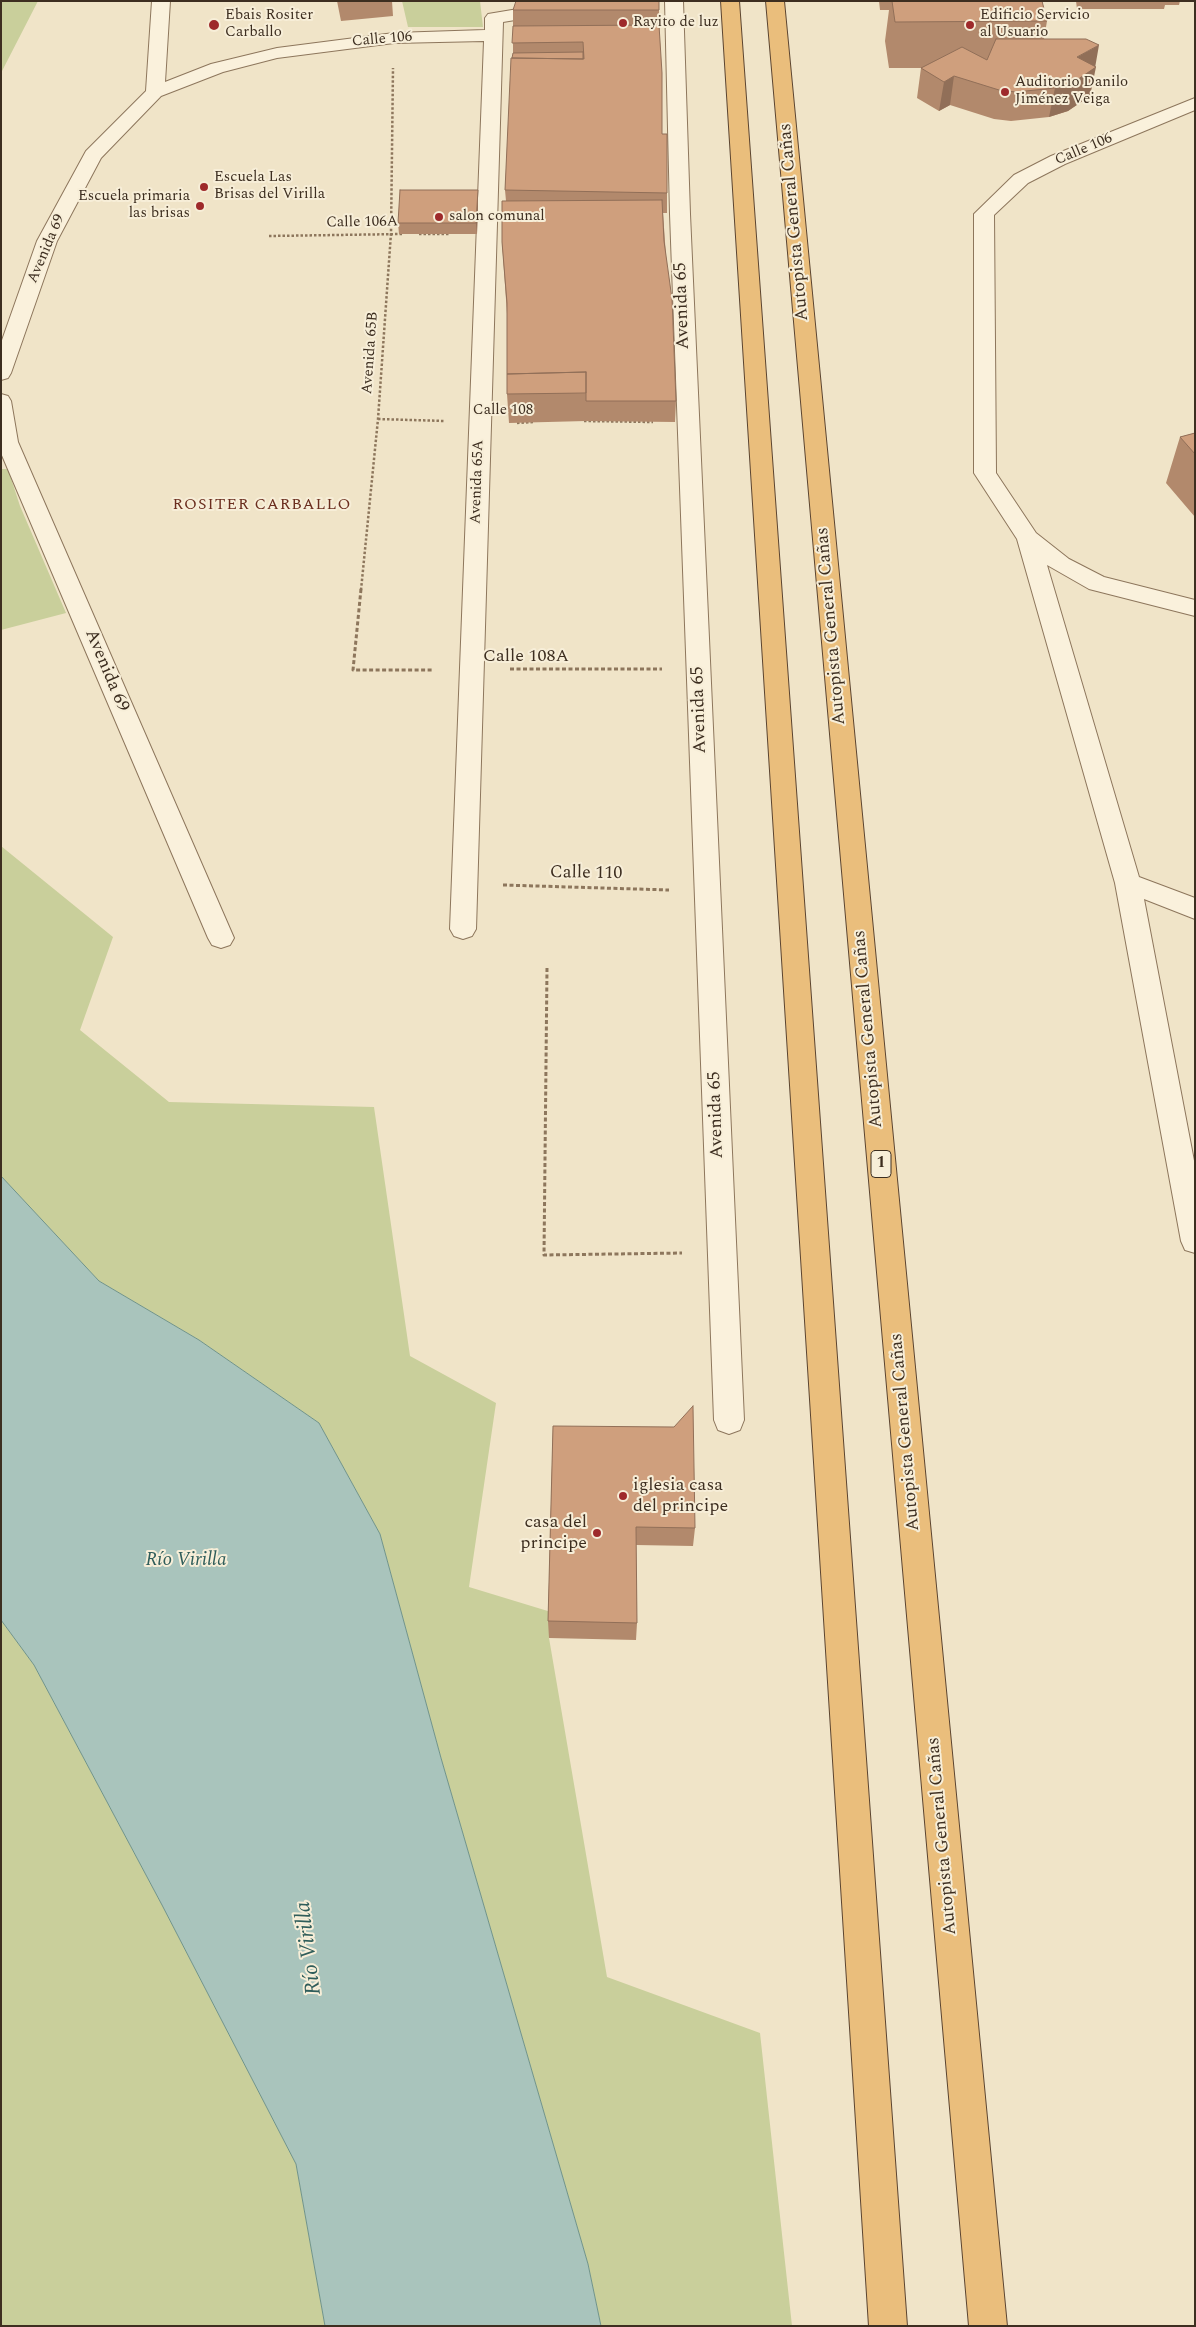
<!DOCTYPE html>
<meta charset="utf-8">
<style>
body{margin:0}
#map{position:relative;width:1196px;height:2327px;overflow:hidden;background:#f0e4c8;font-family:Spectral,serif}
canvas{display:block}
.frame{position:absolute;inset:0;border:2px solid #3d2e20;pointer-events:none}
</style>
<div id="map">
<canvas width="1196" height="2327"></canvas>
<div class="frame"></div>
</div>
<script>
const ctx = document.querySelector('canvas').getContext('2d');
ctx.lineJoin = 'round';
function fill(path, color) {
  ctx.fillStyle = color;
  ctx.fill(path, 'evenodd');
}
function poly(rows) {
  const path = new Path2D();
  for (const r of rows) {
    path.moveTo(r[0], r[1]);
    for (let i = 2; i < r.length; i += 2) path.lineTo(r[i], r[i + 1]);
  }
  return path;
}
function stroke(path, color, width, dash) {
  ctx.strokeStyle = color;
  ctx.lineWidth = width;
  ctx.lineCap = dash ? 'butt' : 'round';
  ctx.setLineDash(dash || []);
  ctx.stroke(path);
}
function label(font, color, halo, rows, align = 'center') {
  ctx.font = font + ' Spectral,serif';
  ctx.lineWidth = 4;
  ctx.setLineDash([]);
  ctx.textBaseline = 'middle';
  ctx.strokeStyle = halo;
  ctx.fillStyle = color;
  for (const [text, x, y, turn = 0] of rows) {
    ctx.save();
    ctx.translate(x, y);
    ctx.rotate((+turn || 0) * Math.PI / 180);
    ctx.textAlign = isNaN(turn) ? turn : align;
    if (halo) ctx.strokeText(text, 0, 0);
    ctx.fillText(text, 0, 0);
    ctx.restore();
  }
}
fill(poly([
 [1,1,38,1,1,73],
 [402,1,480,1,483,27,408,27],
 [1,469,8,469,20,506,66,613,1,630],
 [1,846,113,937,80,1030,169,1102,374,1107,410,1356,496,1403,469,1587,551,1612,549,1638,607,1977,760,2033,792,2326,601,2326,588,2264,441,1758,380,1534,319,1423,199,1340,99,1281,1,1176],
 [1,1620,34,1665,162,1905,296,2164,325,2326,1,2326]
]), '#c9cf9b');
const water = poly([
 [1,1176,99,1281,199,1340,319,1423,380,1534,441,1758,588,2264,601,2326,325,2326,296,2164,162,1905,34,1665,1,1620,1,1176]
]);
fill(water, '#a9c4bc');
stroke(water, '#6f938a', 1);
const service = poly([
 [1195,98,1195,110,1065,164,1028,183,994,215,996,473,1036,533,1069,559,1104,577,1195,600,1195,616,1089,589,1047,565,1139,877,1195,898,1195,919,1144,899,1195,1166,1195,1253,1185,1250,1181,1241,1115,883,1017,539,974,473,974,214,1014,175,1051,156,1195,98]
]);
const minor = poly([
 [152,1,170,1,165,82,211,64,277,48,394,33,485,30,485,18,488,14,566,1,609,1,606,5,600,6,503,22,476,929,472,936,463,939,454,936,450,929,484,41,394,43,277,58,223,72,161,96,101,158,57,241,11,373,8,378,1,380,1,343,37,241,86,151,146,91,152,1],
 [665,1,683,1,690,214,744,1420,740,1430,729,1434,718,1430,714,1420,670,214,665,1],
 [1,394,8,396,11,401,18,442,234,938,230,945,221,948,212,945,208,938,1,453,1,394]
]);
const trunk = poly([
 [721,1,739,1,907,2326,869,2326,721,1],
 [766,1,784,1,1007,2326,969,2326,766,1]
]);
stroke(service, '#8d765c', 2);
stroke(minor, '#8d765c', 2);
stroke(trunk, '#5b4430', 2);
stroke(poly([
 [419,234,450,234],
 [269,236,403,234],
 [378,419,445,421],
 [584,421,653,422],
 [517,423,535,422],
 [361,590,378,419,391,233,393,68]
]), '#8d765c', 2.5, [2.5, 2]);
stroke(poly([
 [361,589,353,670,434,670],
 [510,669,662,669],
 [503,885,669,890],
 [547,968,544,1255,682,1253]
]), '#8d765c', 3, [4, 2.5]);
fill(service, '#faf1dc');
fill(minor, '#faf1dc');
fill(trunk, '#eabe7c');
fill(poly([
 [337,1,392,1,393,16,341,21],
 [879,1,1042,1,1047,21,1044,39,1095,66,1090,96,1068,111,1049,117,1011,121,994,119,950,105,939,111,917,98,921,68,922,68,889,68,885,41,889,10,880,10],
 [1076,1,1180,1,1179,5,1165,5,1164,9,1077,9],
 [513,10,659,10,659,25,662,134,667,193,667,213,663,213,676,401,675,422,586,421,509,423,507,394,507,314,502,242,506,201,505,190,513,53],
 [478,201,477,234,399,234,398,223],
 [1195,433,1195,517,1166,483,1180,437],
 [553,1426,695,1528,693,1546,636,1545,637,1623,636,1640,549,1638,548,1621]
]), '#b2896c');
fill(poly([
 [1099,45,1095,68,1096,67,1090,96,1068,111,1049,117,1055,88,1077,57],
 [954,76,950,105,939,111,944,82],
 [478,190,478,201,477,234,476,223]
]), '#916f58');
const building = poly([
 [516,1,659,1,659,10,513,10,516,1],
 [892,1,1042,1,1047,21,895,22,892,1],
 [659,25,662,73,662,134,667,134,667,193,505,190,511,58,584,59,583,42,512,43,513,26,659,25],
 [996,39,1086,39,1099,45,1077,57,1096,67,1074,82,1055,88,1016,92,999,90,954,76,944,82,921,68,962,47,987,60,996,39],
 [583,52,583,59,512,58,513,53,583,52],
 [400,190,478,190,476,223,398,223,400,190],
 [662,200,664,241,672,299,676,401,586,401,586,372,507,374,507,303,502,242,502,201,662,200],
 [586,372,586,393,507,394,507,374,586,372],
 [1195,433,1195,454,1180,437,1195,433],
 [693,1406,695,1528,636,1527,637,1623,548,1621,553,1426,674,1427,693,1406]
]);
fill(building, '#cf9f7d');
stroke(building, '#916f58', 1);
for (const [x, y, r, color] of [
 [623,23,5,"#9e2a2b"],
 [214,25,6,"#9e2a2b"],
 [970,25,5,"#9e2a2b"],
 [1005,92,5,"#9e2a2b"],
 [204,187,5,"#9e2a2b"],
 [200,206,5,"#9e2a2b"],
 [439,217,5,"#9e2a2b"],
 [623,1496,5,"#9e2a2b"],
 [597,1533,5,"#9e2a2b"]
]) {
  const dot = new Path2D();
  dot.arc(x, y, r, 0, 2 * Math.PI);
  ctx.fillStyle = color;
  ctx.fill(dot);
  stroke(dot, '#f7eed8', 2);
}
label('15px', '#3d2e20', '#f7eed8', [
 ["Ebais Rositer",225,16],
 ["Carballo",225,33],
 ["Edificio Servicio",980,16],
 ["al Usuario",980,33],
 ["Rayito de luz",633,23],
 ["Auditorio Danilo",1015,83],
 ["Jiménez Veiga",1015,100],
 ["Escuela Las",214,178],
 ["Brisas del Virilla",214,195],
 ["Escuela primaria",190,197,"right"],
 ["las brisas",190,214,"right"],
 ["salon comunal",449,217]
], 'left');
label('15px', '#3d2e20', '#f7eed8', [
 ["Calle 106",382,40,-5],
 ["Calle 106",1084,150,-23],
 ["Calle 106A",362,223,-1],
 ["Avenida 69",47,249,-67],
 ["Avenida 65B",371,353,-86],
 ["Calle 108",503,411],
 ["Avenida 65A",478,482,-88]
]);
ctx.letterSpacing = '1px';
label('16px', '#6b2e1e', '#f7eed8', [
 ["ROSITER CARBALLO",262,506]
]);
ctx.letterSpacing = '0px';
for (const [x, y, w] of [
 [881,1164,20]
]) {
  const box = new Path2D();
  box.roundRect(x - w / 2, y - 13.5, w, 27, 4);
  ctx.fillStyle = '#f7eed8';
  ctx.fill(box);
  stroke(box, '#3d2e20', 1);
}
label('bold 16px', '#3d2e20', null, [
 ["1",881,1164]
]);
label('18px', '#3d2e20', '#f7eed8', [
 ["Autopista General Cañas",795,222,-95],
 ["Avenida 65",683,306,-92],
 ["Autopista General Cañas",832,626,-95],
 ["Calle 108A",526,657],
 ["Avenida 69",106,671,67],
 ["Avenida 65",700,710,-92],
 ["Calle 110",586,874,1],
 ["Autopista General Cañas",869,1029,-95],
 ["Avenida 65",717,1115,-92],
 ["Autopista General Cañas",906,1432,-95],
 ["Autopista General Cañas",943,1836,-95]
]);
label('18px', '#3d2e20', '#f7eed8', [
 ["iglesia casa",633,1486],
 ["del principe",633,1507],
 ["casa del",587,1523,"right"],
 ["principe",587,1544,"right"]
], 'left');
label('italic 19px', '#2f5d5a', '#f7eed8', [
 ["Río Virilla",186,1561]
]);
label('italic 22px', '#2f5d5a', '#f7eed8', [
 ["Río Virilla",310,1948,-97]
]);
</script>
